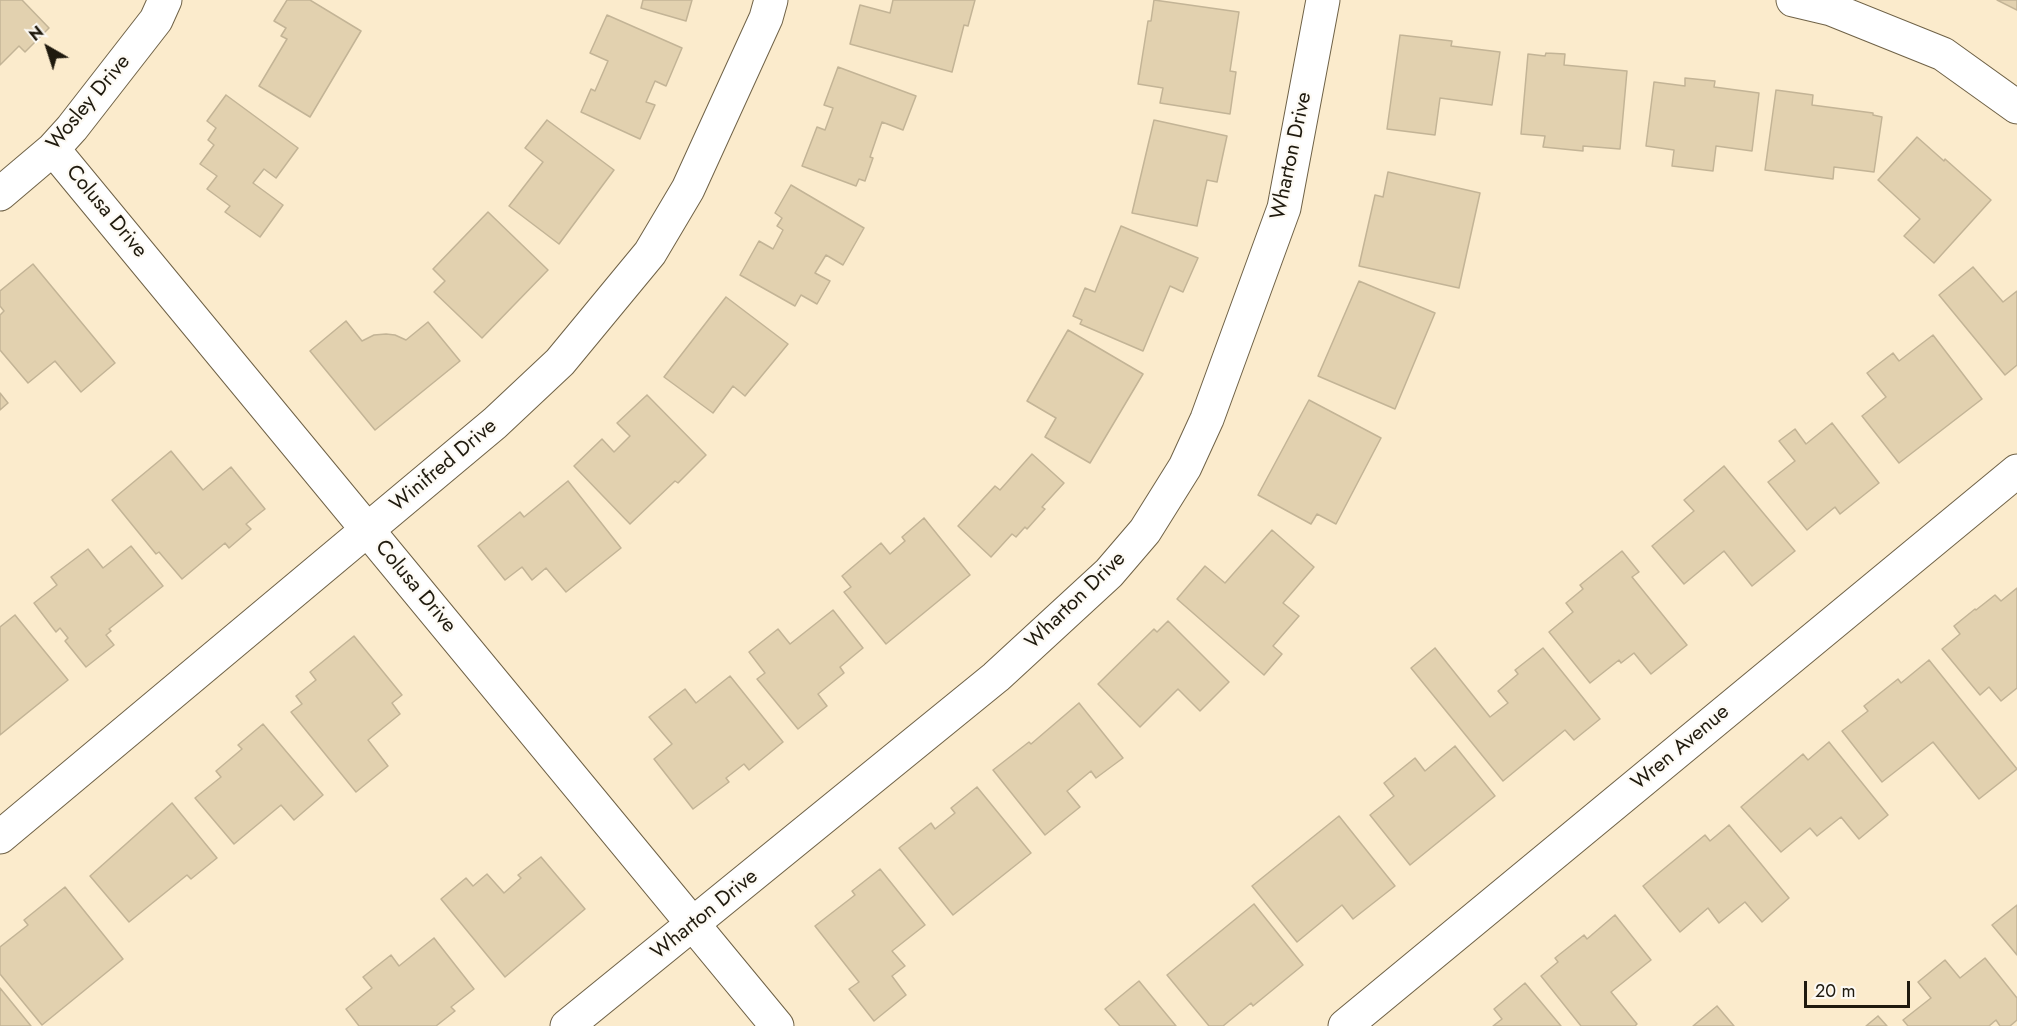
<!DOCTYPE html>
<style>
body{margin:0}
#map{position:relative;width:2017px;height:1026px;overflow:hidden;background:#fbebcc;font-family:Jost,sans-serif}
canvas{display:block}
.north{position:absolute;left:18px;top:18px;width:60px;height:60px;-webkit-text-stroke:4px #fdfaf4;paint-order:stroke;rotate:321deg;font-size:16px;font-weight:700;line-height:24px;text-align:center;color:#1f1a0e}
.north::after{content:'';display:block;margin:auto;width:21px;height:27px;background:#1f1a0e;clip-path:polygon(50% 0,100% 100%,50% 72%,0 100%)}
.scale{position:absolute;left:1804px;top:981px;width:106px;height:27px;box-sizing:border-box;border:3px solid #1f1a0e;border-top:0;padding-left:8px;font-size:18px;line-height:21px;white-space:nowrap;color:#1f1a0e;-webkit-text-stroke:4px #fdfaf4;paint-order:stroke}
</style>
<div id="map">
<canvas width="2017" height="1026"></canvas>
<div class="north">N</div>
<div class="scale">20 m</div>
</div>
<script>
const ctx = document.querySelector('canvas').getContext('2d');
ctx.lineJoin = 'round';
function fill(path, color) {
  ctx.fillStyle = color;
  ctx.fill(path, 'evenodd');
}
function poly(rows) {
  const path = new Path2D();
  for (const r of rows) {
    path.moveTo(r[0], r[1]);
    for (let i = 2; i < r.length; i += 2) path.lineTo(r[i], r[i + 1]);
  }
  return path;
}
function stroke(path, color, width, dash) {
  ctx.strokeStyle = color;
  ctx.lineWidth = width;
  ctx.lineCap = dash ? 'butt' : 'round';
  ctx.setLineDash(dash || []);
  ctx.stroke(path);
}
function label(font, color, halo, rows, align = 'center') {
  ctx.font = font + ' Jost,sans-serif';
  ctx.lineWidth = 4.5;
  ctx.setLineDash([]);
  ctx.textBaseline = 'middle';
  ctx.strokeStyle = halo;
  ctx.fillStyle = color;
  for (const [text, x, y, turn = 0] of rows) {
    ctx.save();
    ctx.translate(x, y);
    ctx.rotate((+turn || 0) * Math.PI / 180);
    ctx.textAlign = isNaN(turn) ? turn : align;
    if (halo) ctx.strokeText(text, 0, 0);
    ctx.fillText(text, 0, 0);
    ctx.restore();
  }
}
const building = poly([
 [0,0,22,0,49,28,25,52,19,46,0,65,0,0],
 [287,0,310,0,361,31,310,117,259,86,287,39,281,36,286,28,274,21,287,0],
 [643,0,692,0,686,21,641,8,643,0],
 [893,0,975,0,968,26,964,25,952,72,850,44,860,5,890,13,893,0],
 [1154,0,1239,12,1230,71,1236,72,1230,114,1160,103,1163,88,1138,84,1148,21,1151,21,1154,0],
 [1997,0,2017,0,2017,10,1997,0],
 [607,15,682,48,666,86,655,81,646,102,655,105,640,139,581,112,591,89,595,91,608,61,590,53,607,15],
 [1400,35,1452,41,1451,46,1500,52,1492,105,1440,98,1435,135,1387,129,1400,35],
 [1546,53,1565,54,1564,65,1627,71,1620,149,1583,146,1583,151,1543,147,1545,136,1521,134,1528,54,1545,56,1546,53],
 [838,67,916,96,903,130,882,122,870,157,873,158,865,181,859,179,856,186,802,166,817,127,825,130,833,108,824,105,838,67],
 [1685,78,1715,81,1714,87,1759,93,1752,151,1716,146,1713,171,1672,166,1674,150,1646,146,1654,82,1685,86,1685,78],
 [1776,90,1813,95,1812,105,1873,113,1873,115,1882,117,1874,172,1834,167,1833,179,1765,170,1776,90],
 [226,95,298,148,276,178,264,169,253,183,283,205,260,237,225,212,230,206,207,189,217,176,200,164,214,145,208,140,216,128,207,121,226,95],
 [547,120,614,170,559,244,509,206,543,162,525,148,547,120],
 [1154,120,1227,136,1217,182,1207,180,1197,226,1132,213,1154,120],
 [1917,137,1944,161,1945,159,1991,200,1934,263,1904,236,1920,219,1878,180,1917,137],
 [1388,172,1480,193,1459,288,1359,266,1375,195,1383,197,1388,172],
 [791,185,864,228,843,265,826,255,815,273,830,281,817,304,801,295,795,306,740,275,759,241,773,249,783,230,777,226,782,218,775,213,791,185],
 [488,212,548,270,482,338,434,292,445,281,433,269,488,212],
 [1121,226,1198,258,1183,292,1170,286,1143,351,1080,324,1082,320,1073,316,1085,288,1095,292,1121,226],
 [33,264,115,363,81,392,55,361,28,383,0,350,0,315,4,311,0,306,0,291,33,264],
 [1973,267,2003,302,2017,291,2017,365,2005,375,1939,295,1973,267],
 [1359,281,1435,313,1395,409,1318,376,1359,281],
 [726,297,788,344,745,396,733,386,713,413,664,377,726,297],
 [346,321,362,341,374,335,386,334,395,335,406,340,428,322,460,361,375,430,310,351,346,321],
 [1068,330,1143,374,1090,463,1045,437,1056,418,1027,401,1068,330],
 [1933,335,1982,399,1899,463,1862,416,1886,397,1867,373,1893,353,1899,361,1933,335],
 [0,393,8,403,0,410,0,393],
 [647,395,706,455,678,483,675,481,630,524,574,466,602,439,614,452,630,436,617,423,647,395],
 [1309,400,1381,438,1336,524,1317,514,1311,524,1258,495,1309,400],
 [1832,423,1879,483,1840,514,1835,507,1807,530,1768,482,1795,461,1779,441,1795,429,1806,444,1832,423],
 [171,451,203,490,231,467,265,509,246,524,251,529,229,548,225,543,182,579,159,552,156,554,112,500,171,451],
 [1032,454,1064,483,1042,507,1045,509,1027,529,1025,527,1016,537,1012,534,991,557,958,526,995,486,1000,490,1032,454],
 [1724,466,1795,551,1752,586,1724,551,1684,584,1652,546,1694,511,1684,500,1724,466],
 [568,481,621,548,566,592,546,568,532,580,522,567,505,580,478,546,520,512,524,517,568,481],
 [924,518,970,575,886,644,844,592,851,587,842,576,881,543,890,554,905,541,902,537,924,518],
 [1272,530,1314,567,1283,603,1299,616,1273,646,1282,654,1264,675,1177,599,1205,566,1225,583,1272,530],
 [131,546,163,586,109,629,111,631,106,635,114,645,86,667,65,641,68,638,60,628,56,632,34,603,57,585,51,577,88,549,103,568,131,546],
 [1622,551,1639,572,1632,577,1687,645,1651,674,1634,653,1621,663,1619,660,1590,683,1549,632,1573,612,1566,603,1583,589,1580,585,1622,551],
 [2017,588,2017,688,2001,701,1989,687,1980,695,1942,649,1960,634,1954,626,1975,609,1976,610,1995,595,2001,601,2017,588],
 [833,610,863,648,840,667,844,673,818,694,827,706,798,729,757,679,765,673,749,652,778,629,790,644,833,610],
 [15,615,68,680,0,735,0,627,15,615],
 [1168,621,1229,682,1200,711,1178,689,1140,727,1098,684,1154,629,1157,632,1168,621],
 [354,636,402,695,392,703,400,714,368,740,388,766,356,792,291,712,302,704,296,696,316,680,310,672,354,636],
 [1435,648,1490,717,1508,703,1498,691,1518,674,1515,670,1543,648,1600,719,1574,740,1565,730,1503,781,1411,668,1435,648],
 [1929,660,2017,769,1979,799,1933,742,1882,782,1842,731,1868,711,1864,706,1898,679,1901,683,1929,660],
 [730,676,783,742,749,770,744,764,726,778,729,782,693,809,654,759,672,744,649,717,685,689,696,703,730,676],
 [1079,703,1123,758,1096,778,1091,771,1067,791,1080,807,1045,835,993,770,1029,742,1031,744,1079,703],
 [263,724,323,795,294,820,281,805,234,844,195,798,221,777,216,771,242,749,238,745,263,724],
 [1829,742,1888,815,1859,839,1841,817,1817,836,1810,828,1781,852,1741,807,1803,754,1808,760,1829,742],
 [1455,746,1495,796,1410,865,1370,815,1394,796,1384,783,1415,758,1425,771,1455,746],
 [977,787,1031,853,953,915,899,848,931,823,935,829,955,813,951,808,977,787],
 [172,803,217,858,191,879,187,875,129,922,90,876,172,803],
 [1339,816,1395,886,1353,919,1342,905,1297,942,1252,886,1339,816],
 [1729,825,1789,898,1762,922,1745,902,1719,923,1708,908,1680,932,1643,886,1705,835,1710,841,1729,825],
 [541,857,585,909,505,977,441,899,466,878,473,886,487,874,504,893,521,878,518,875,541,857],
 [880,869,925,925,892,951,905,966,892,976,906,995,874,1021,849,989,859,982,815,926,855,895,852,891,880,869],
 [65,887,123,959,42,1025,0,974,0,947,28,925,24,920,65,887],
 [1254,904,1303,965,1253,1006,1251,1003,1223,1026,1209,1026,1167,975,1254,904],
 [2017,905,2017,955,1992,925,2017,905],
 [1615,915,1651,960,1611,992,1637,1024,1635,1026,1581,1026,1541,976,1558,962,1555,958,1584,935,1587,939,1615,915],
 [434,938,474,989,451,1007,455,1011,436,1026,359,1026,346,1009,372,988,363,977,391,955,399,966,434,938],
 [1985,958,2017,998,2017,1020,2010,1026,2000,1026,1996,1020,1989,1026,1908,1026,1903,1020,1931,998,1918,982,1945,960,1960,978,1985,958],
 [1139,981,1176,1026,1120,1026,1105,1009,1139,981],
 [1525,983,1561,1026,1493,1026,1502,1019,1494,1009,1525,983],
 [0,988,31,1026,0,1026,0,988],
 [1717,1006,1734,1026,1693,1026,1717,1006],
 [1878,1016,1887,1026,1866,1026,1878,1016]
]);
fill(building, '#e2d1af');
stroke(building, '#c3b496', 1.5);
const minor = poly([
 [1793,0,1831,9,1943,54,2017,107],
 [53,149,777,1026],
 [0,194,53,149,72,128,156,20,165,0],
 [0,837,495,423,560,362,650,253,688,189,766,18,771,0],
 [567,1026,996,677,1109,573,1145,531,1185,467,1207,419,1284,208,1323,0],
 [1345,1026,2017,471]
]);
stroke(minor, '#6f6247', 35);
stroke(minor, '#fff', 33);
label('21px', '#1f1a0e', '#fdfaf4', [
 ["Wosley Drive",89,103,-50],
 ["Wharton Drive",1292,156,-78],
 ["Colusa Drive",106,212,50],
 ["Winifred Drive",444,466,-40],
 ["Colusa Drive",415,587,50],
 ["Wharton Drive",1076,601,-44],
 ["Wren Avenue",1681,748,-40],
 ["Wharton Drive",705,915,-39]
]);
</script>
